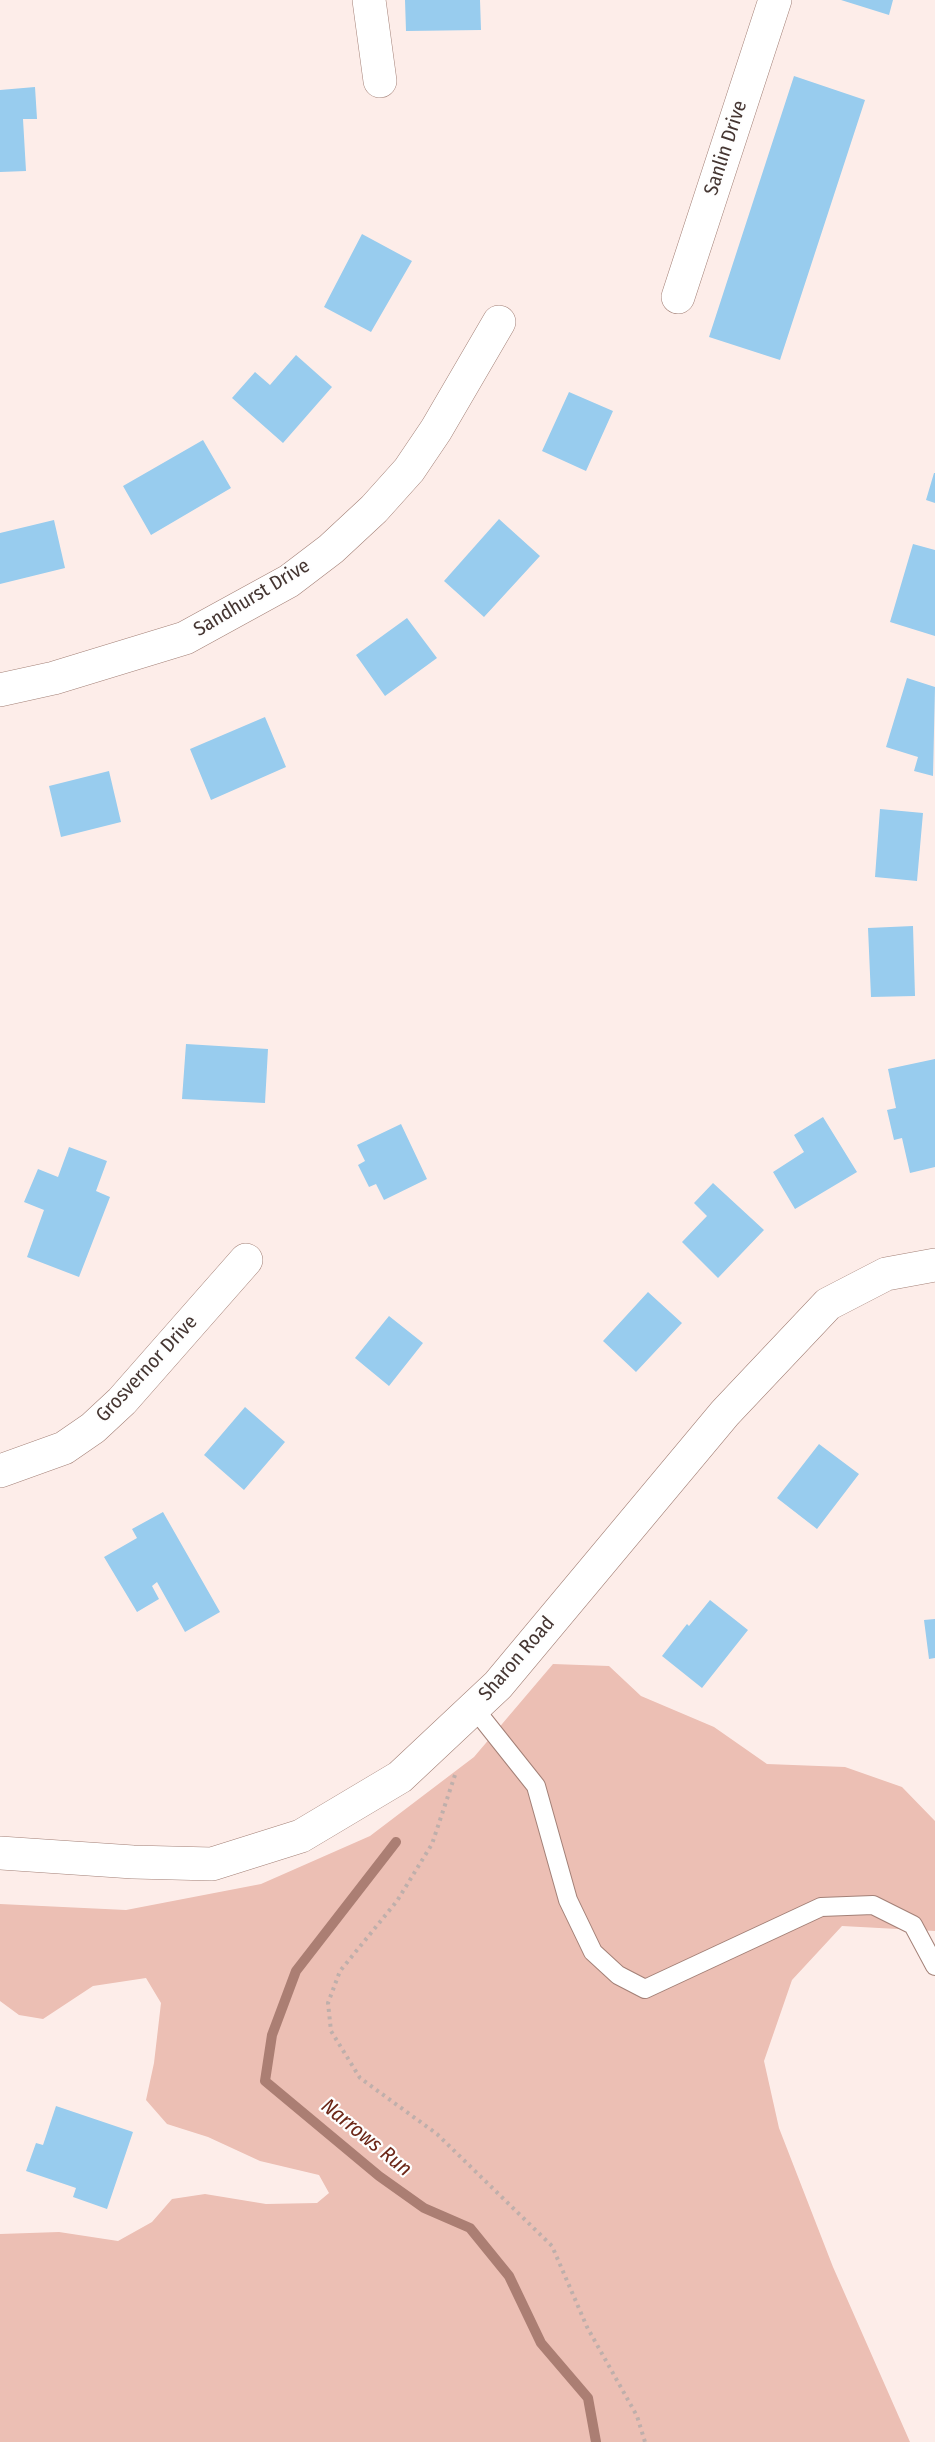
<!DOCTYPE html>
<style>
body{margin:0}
canvas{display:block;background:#fdede9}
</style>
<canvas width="935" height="2442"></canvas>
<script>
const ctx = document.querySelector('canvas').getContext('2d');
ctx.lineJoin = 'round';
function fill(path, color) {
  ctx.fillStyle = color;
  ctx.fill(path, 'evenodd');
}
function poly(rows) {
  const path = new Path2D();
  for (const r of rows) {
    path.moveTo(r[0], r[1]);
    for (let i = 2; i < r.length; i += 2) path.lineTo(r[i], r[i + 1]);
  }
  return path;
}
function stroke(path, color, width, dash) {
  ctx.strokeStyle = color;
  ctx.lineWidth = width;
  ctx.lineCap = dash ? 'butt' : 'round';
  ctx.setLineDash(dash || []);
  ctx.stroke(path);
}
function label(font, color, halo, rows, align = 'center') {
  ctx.font = font + ' "Fira Sans Condensed",sans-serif';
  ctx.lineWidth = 4.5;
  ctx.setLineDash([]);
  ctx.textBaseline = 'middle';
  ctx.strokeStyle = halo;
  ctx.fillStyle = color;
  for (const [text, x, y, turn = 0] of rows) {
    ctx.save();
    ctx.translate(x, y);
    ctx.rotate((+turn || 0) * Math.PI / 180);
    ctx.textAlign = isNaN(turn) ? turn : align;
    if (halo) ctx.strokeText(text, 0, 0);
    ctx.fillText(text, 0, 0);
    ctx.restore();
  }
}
fill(poly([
 [553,1664,609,1666,641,1696,714,1727,767,1764,845,1767,902,1787,935,1821,935,1931,842,1926,792,1980,764,2061,779,2128,833,2267,910,2442,0,2442,0,2234,59,2232,118,2241,152,2222,172,2199,205,2194,266,2204,317,2203,329,2193,319,2175,260,2161,208,2137,167,2124,146,2100,154,2063,161,2003,146,1978,93,1986,43,2019,19,2015,0,2001,0,1904,126,1910,261,1884,370,1836,474,1757]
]), '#ecbfb4');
stroke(poly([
 [396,1842,296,1971,272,2035,265,2081,379,2176,424,2208,470,2228,509,2276,541,2343,588,2398,596,2442]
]), '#ab7e73', 10);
fill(poly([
 [405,0,480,0,481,30,406,31],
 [841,0,893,0,889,15],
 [794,76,865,100,780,360,709,337],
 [35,87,37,119,23,119,26,171,0,172,0,90],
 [362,234,412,261,371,332,324,307],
 [296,355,332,387,283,443,232,398,255,372,270,385],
 [569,392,613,411,586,471,542,451],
 [203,440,231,488,151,535,123,486],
 [934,473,935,473,935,503,926,500],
 [499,519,540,556,484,617,444,581],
 [54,520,65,568,0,584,0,533],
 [913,544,935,550,935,636,890,622],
 [407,618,437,658,385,696,356,655],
 [907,678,935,687,933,776,914,771,918,757,886,747],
 [265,717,286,767,211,800,190,749],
 [109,771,121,822,61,837,49,786],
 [880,809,923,813,917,881,875,877],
 [913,926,915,996,871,997,868,928],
 [186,1044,268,1049,265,1103,182,1099],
 [935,1059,935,1167,910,1173,902,1138,894,1140,887,1110,896,1108,888,1069],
 [823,1117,857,1172,795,1209,773,1172,804,1152,794,1135],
 [401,1124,427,1179,384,1200,376,1184,369,1187,358,1165,365,1161,357,1145],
 [69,1147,107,1161,96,1191,110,1197,79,1277,27,1257,44,1210,24,1202,38,1169,58,1177],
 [713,1183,764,1230,718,1278,682,1242,707,1216,694,1203],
 [648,1292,682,1323,636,1372,603,1341],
 [389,1316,423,1343,389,1386,355,1358],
 [245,1407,285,1442,244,1490,204,1455],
 [819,1444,859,1474,817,1529,777,1498],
 [163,1512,220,1612,185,1632,157,1582,152,1586,159,1599,137,1612,104,1557,137,1538,132,1529],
 [710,1600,748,1630,702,1688,662,1656,687,1624,689,1626],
 [935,1619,935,1658,929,1659,924,1620],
 [56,2106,133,2132,107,2209,73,2197,76,2188,26,2171,36,2143,43,2145]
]), '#98ccee');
const lane = poly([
 [474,1708,536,1786,568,1900,593,1952,618,1975,645,1989,821,1907,873,1905,913,1925,935,1966]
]);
const street = poly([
 [369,0,380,81],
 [678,297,775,0],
 [0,690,54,678,185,638,289,581,331,549,374,509,409,470,436,430,499,322],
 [0,1471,64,1448,93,1428,122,1401,246,1260]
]);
const secondary = poly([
 [0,1853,133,1862,212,1864,301,1836,400,1777,498,1685,725,1413,828,1304,886,1274,935,1265]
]);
stroke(lane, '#a38077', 20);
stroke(street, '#a38077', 34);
stroke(secondary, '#a38077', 34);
stroke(poly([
 [455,1775,432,1844,397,1901,340,1971,328,2003,331,2031,360,2078,437,2134,552,2246,587,2327,637,2416,645,2442]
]), '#bfafab', 4, [3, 4.5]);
stroke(lane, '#fff', 18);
stroke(street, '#fff', 33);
stroke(secondary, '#fff', 33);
label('20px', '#453632', '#fefefe', [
 ["Sanlin Drive",726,148,-72],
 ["Sandhurst Drive",252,598,-31],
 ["Grosvernor Drive",147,1369,-47],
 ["Sharon Road",517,1659,-49]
]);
label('italic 21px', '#6c2718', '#fefefe', [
 ["Narrows Run",366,2138,39]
]);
</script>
